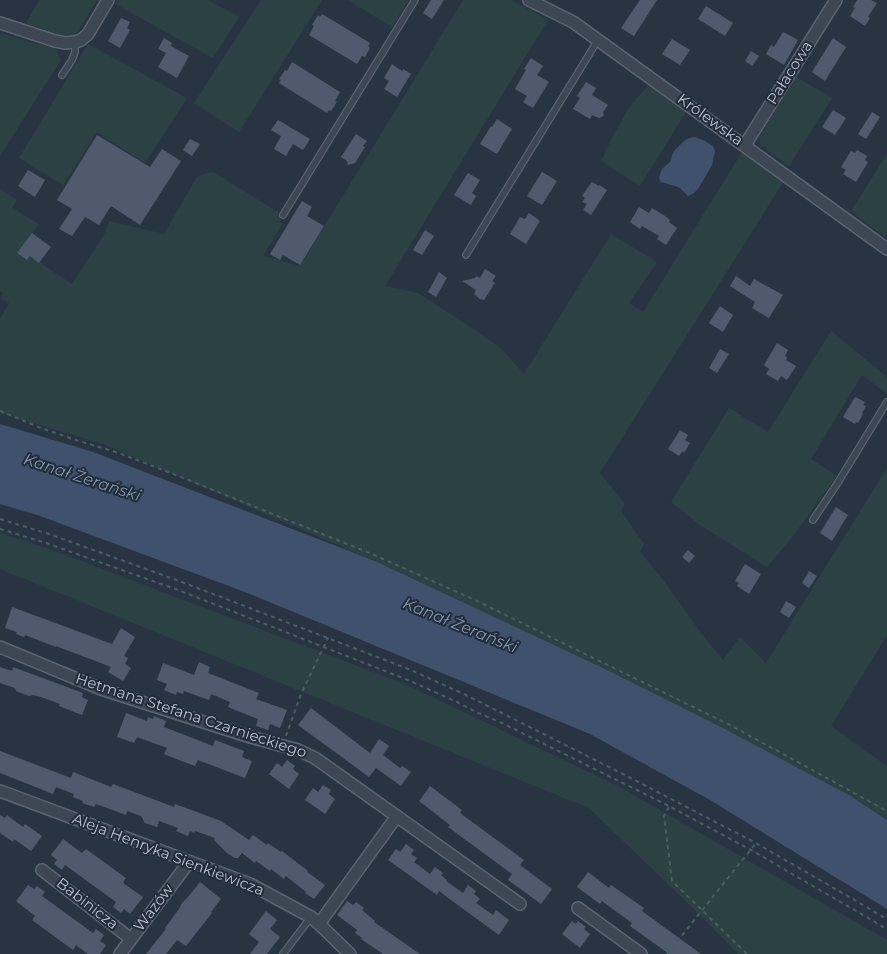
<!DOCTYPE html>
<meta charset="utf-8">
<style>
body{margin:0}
canvas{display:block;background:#293443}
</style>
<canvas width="887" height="954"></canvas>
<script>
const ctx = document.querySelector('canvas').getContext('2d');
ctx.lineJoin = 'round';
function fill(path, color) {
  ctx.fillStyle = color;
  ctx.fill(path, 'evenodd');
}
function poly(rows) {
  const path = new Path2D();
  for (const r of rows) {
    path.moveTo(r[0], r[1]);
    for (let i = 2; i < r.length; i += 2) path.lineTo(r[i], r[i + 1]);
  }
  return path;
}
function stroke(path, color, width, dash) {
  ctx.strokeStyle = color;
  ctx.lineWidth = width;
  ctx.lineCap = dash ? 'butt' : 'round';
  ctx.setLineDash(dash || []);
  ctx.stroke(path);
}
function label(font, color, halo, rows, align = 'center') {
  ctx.font = font + ' Montserrat,sans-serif';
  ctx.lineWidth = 4;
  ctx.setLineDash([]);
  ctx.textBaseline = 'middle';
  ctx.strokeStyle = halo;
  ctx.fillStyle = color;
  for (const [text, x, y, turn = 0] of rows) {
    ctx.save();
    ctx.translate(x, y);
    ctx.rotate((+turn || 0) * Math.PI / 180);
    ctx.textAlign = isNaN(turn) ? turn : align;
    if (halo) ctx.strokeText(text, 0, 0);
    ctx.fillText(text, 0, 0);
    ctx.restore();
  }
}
fill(poly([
 [39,0,97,0,78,31,74,35,60,35,26,23],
 [118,0,208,0,239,17,213,58,115,4],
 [261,0,322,0,239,132,194,103],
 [348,0,409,0,392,27],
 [463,0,511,0,548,20,385,286,418,293,481,334,502,349,524,374,611,234,657,262,629,303,643,312,742,152,784,181,600,473,625,504,621,511,644,544,640,552,661,577,701,633,723,660,740,637,766,663,887,468,887,635,831,726,887,766,887,820,849,795,725,729,601,667,375,561,103,444,0,413,0,319,9,303,0,299,3,293,0,291,0,189,17,200,12,208,39,224,17,253,27,260,30,256,72,284,104,235,109,221,164,234,197,177,206,173,213,172,278,212,282,225,263,256,300,266],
 [0,33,55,49,61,60,0,156],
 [88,44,187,98,145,163,97,132,63,185,19,158],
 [796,77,832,98,789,166,761,146,759,137],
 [650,84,686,112,640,186,601,161,613,136,627,111,635,100],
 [887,154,887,234,885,237,851,211],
 [831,331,887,377,887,394,862,375,811,459,837,476,790,540,767,567,700,525,671,502,729,408,768,432],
 [0,533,52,550,405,684,616,785,887,940,887,954,738,954,699,914,589,808,0,569]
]), '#2b4144');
fill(poly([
 [695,137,703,140,713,146,715,151,712,165,698,189,694,193,688,196,680,188,675,186,661,182,659,178,660,174,662,169,671,161,672,155,675,150,684,141,689,138],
 [0,424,93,452,375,561,601,667,725,729,849,795,887,820,887,909,710,800,590,734,245,592,40,516,0,504]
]), '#3f516c');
fill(poly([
 [431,0,444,0,432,19,423,13],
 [640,0,657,0,634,36,621,28],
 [857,0,871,0,877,3,868,17,870,18,865,26,850,16,855,8,853,7],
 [706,6,733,23,725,36,698,19],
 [322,14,370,43,368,46,370,48,365,57,362,56,357,64,309,35,314,26,312,25,318,15,320,17],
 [121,18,130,22,127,28,130,30,120,48,108,41],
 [783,32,798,40,784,65,766,54,771,45,774,47],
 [164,38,172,43,171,46,189,56,177,78,158,67,166,53,158,49],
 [833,38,846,47,825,81,812,72],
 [672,39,690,50,680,65,662,54],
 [751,51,759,56,752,66,745,61],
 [531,58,543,66,537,75,549,82,533,108,523,102,527,96,515,89,526,70,524,69],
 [292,62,340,92,335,101,337,102,331,111,329,110,327,113,279,83,281,80,279,79,285,70,287,71],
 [392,64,402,71,403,69,411,74,397,97,384,89,389,81,384,78],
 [586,82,596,88,592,95,608,105,603,112,604,116,599,118,592,115,590,119,573,109,580,98,577,96],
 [833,110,846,118,835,135,822,127],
 [872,112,880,117,866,139,858,134],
 [497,119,512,129,497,154,480,144,491,126,492,127],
 [278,120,310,139,303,150,293,144,286,156,274,149,281,136,271,130],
 [356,134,367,141,363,146,365,147,355,163,348,165,347,161,341,157],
 [97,135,150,167,162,149,181,161,140,225,111,206,99,225,85,217,72,236,59,229,72,209,57,200],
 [190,139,200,144,192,156,183,150],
 [857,150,867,156,865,160,868,162,856,182,843,174,846,170,841,167,851,151,855,153],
 [28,170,45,180,35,197,18,186],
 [542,172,557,181,542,205,527,196],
 [468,173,480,180,472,193,476,196,471,205,454,195],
 [592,182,599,186,599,185,607,190,591,215,583,210,587,204,582,202,585,198,582,196],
 [302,201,312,207,307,216,324,226,300,265,283,255,280,260,270,254],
 [639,207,649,213,652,208,665,216,670,220,669,222,677,228,666,245,657,239,659,236,642,226,640,229,630,222],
 [529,213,540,221,526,244,510,234,520,217,525,219],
 [425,230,434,236,422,255,413,250],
 [32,233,51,247,39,263,30,256,27,260,17,253],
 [485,269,496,276,492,281,495,283,484,300,480,299,474,294,476,290,462,281,475,278,476,276,480,278],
 [439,272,447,278,436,297,428,292],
 [736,276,750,286,754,279,783,295,769,318,752,308,755,302,730,286],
 [720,306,733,315,723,332,709,323],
 [777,343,788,350,785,356,787,358,786,360,796,366,787,380,781,376,778,381,766,374,769,369,764,365],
 [720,349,729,354,717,373,709,368],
 [855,397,865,402,863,405,866,406,862,413,863,414,858,423,856,422,855,424,843,417],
 [680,430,688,435,685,440,690,443,684,453,683,451,679,456,668,449],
 [836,507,848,515,832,541,820,533],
 [688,550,695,556,689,563,682,557],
 [745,564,761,574,749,594,737,586,739,583,735,581],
 [809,571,817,576,809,588,802,583],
 [786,601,796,607,789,618,780,612],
 [12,607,112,644,121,628,135,637,124,656,128,658,125,664,131,668,123,681,108,672,111,667,56,646,56,647,25,635,24,637,16,634,17,632,5,628],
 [199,662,210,667,208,673,259,693,256,699,287,710,280,728,270,724,268,730,256,726,258,719,228,707,230,702,211,694,209,700,184,691,183,694,177,692,176,695,164,690,167,684,157,680,163,663,194,675],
 [0,667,12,671,13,667,83,693,82,697,88,700,82,715,59,706,60,704,41,697,33,695,29,696,16,691,15,688,0,683],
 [311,708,370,753,379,739,389,746,383,755,400,768,402,766,411,772,403,783,401,786,376,768,369,777,298,725],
 [126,713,147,721,148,717,153,719,154,716,166,721,164,727,182,734,213,746,215,740,244,751,242,757,252,761,245,778,198,760,195,766,179,760,164,754,167,748,137,737,134,743,117,737],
 [0,751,71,778,73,772,111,787,113,784,174,807,175,804,221,821,249,840,253,835,267,845,268,843,281,852,282,851,308,871,307,872,325,885,314,899,305,893,306,892,286,876,284,879,271,869,270,871,256,861,255,863,242,853,238,858,235,858,227,853,214,840,215,838,195,831,194,833,190,831,188,836,176,831,178,828,159,821,157,827,145,823,141,816,127,811,126,815,96,804,94,807,82,803,83,801,73,797,74,794,56,787,53,794,0,773],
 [287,760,295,766,293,769,299,774,289,789,269,774,277,763,282,767],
 [323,785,331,790,329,794,335,799,325,814,305,800,313,788,318,792],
 [430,786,462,810,460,813,524,860,520,865,552,889,541,904,508,880,512,874,448,827,450,825,419,801],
 [0,815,5,818,7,815,23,827,25,824,42,836,31,851,14,839,13,842,0,833],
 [63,839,82,853,86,849,126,878,123,883,143,897,130,914,124,909,121,913,113,907,116,902,65,865,62,870,54,864,57,860,51,855],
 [406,844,414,850,411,854,417,858,414,862,430,874,435,867,443,873,441,875,447,880,446,881,463,893,468,885,476,891,474,894,480,899,476,903,493,915,496,910,509,920,499,935,455,903,439,891,437,895,388,860,396,849,400,852],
 [588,872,609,888,611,885,644,908,642,911,701,954,669,954,630,926,632,923,602,901,600,904,577,887],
 [200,882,221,899,211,912,212,913,186,946,177,940,166,954,146,954,166,929,165,928,179,909,182,903,189,896],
 [28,885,34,889,37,886,45,892,42,896,93,933,96,929,104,935,100,941,106,945,100,954,88,954,76,945,73,950,32,920,35,916,16,901],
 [347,901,353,905,356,902,364,908,362,910,375,921,374,922,420,954,383,954,361,939,362,938,355,933,357,930,337,915],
 [266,911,277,920,270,929,280,937,267,954,250,954,259,942,249,934],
 [572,921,576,924,578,921,586,927,584,929,590,934,580,948,562,934]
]), '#4f5a6c');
const lane = poly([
 [62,75,72,60,75,52,75,42],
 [283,215,415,0],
 [466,255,598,40],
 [813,520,837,484,887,402],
 [283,954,311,917]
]);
const street = poly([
 [529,0,573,22,887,249],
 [0,23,55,41,66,43,75,42,81,40,88,34,108,0],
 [745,145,836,0],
 [0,647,101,689,247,736,298,750,315,758,520,904],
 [0,791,250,884,311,917,319,924,350,954],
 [42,870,131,939],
 [578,908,641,954],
 [319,924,397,816],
 [120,954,189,862]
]);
stroke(lane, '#5b6470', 8);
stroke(street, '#5b6470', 14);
stroke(poly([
 [0,411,41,428,79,441,119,453,191,481,372,554,475,600,730,725,887,811],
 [0,519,49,534,182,582,411,670,468,696,621,773,756,843,887,919],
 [0,529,46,543,178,590,408,680,457,702,476,712,502,723,669,806,751,850,887,929],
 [286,736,301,694,328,638],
 [669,807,664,816,672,881,747,954],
 [667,954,756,843]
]), '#495e61', 2, [4, 4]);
stroke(lane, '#3d4653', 5.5);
stroke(street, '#3d4653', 11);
label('15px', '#bac1cd', '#212b39', [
 ["Pałacowa",790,73,-58],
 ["Królewska",710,120,36],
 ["Hetmana Stefana Czarnieckiego",191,716,18],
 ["Aleja Henryka Sienkiewicza",168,855,21],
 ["Babinicza",87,904,38],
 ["Wazów",154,908,-53]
]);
label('italic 16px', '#8397b2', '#212b39', [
 ["Kanał Żerański",82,478,18],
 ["Kanał Żerański",460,626,22]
]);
</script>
